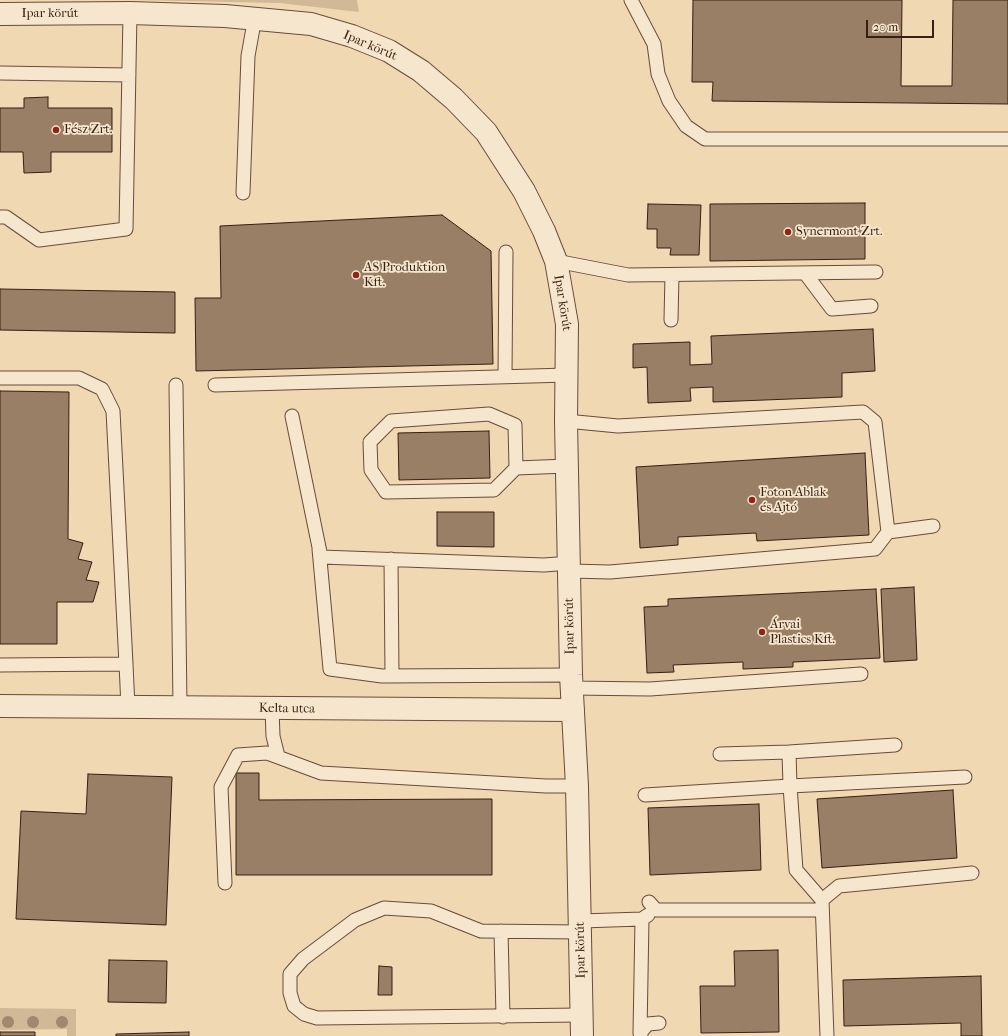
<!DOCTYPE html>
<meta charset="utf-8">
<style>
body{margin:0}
#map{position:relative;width:1008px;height:1036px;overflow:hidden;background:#f0d8b2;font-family:"IM FELL French Canon",serif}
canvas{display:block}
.scale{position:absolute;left:866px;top:20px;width:68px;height:18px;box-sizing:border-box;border:2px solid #391e13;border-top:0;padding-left:5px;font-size:12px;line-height:14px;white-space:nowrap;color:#391e13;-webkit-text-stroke:3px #f5e6cd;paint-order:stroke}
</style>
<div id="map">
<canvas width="1008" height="1036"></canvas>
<div class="scale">20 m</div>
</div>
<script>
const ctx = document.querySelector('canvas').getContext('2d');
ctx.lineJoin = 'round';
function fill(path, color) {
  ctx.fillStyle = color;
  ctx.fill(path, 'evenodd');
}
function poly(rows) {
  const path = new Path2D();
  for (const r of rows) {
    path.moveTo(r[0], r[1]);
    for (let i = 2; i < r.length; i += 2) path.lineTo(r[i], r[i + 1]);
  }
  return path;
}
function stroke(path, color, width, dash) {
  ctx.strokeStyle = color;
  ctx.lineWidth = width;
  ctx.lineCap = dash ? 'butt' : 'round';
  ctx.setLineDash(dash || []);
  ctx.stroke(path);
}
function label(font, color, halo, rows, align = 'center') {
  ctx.font = font + ' "IM FELL French Canon",serif';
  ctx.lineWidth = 3.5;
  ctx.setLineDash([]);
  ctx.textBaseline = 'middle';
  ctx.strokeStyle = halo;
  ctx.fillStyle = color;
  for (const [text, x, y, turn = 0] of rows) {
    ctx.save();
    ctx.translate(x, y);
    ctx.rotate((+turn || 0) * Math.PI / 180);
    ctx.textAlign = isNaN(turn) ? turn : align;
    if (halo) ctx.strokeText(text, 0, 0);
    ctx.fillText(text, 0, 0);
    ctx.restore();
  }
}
fill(poly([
 [134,0,357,0,359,12,280,3],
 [0,1008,76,1009,76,1036,67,1036,67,1029,0,1030]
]), '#d1b897');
const building = poly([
 [693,0,902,0,901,86,952,86,953,0,1008,0,1008,104,712,101,713,82,692,82,693,0],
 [48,97,48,108,112,108,112,152,51,152,51,172,24,173,23,152,0,152,0,108,24,108,24,98,48,97],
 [865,203,865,259,710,261,710,204,865,203],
 [648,204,701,205,699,255,670,255,671,248,657,248,657,229,647,229,648,204],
 [442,215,491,251,493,364,196,371,195,298,221,298,220,226,442,215],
 [0,289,175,292,175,333,0,330,0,289],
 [873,329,875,371,842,373,842,397,713,402,713,387,690,388,691,401,648,403,647,367,633,368,633,344,690,342,690,365,712,364,711,336,873,329],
 [0,391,69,392,68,539,83,543,78,559,92,562,86,580,99,582,93,602,57,602,57,644,0,644,0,391],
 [489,431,490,478,399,480,398,433,489,431],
 [865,453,869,535,757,541,756,533,678,537,678,545,640,548,636,467,865,453],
 [437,512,494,512,494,547,437,546,437,512],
 [914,587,917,660,884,662,881,589,914,587],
 [876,589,880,658,793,662,793,667,743,669,743,662,673,665,674,672,647,673,644,607,668,606,668,599,876,589],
 [236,773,259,773,259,800,492,799,492,875,236,875,236,773],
 [88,774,172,777,166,925,16,919,21,811,86,814,88,774],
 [953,790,957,858,822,868,817,799,953,790],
 [759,804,761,870,650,875,648,808,759,804],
 [778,950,779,1032,701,1033,700,986,735,986,734,951,778,950],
 [109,960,167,961,166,1003,108,1002,109,960],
 [379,966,392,967,392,995,378,995,379,966],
 [981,976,982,1036,961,1036,961,1023,844,1026,843,980,981,976],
 [0,1032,35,1032,35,1036,0,1036,0,1032],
 [189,1032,189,1036,116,1036,116,1034,189,1032]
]);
fill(building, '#987f66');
stroke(building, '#391e13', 1);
const lane = poly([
 [631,0,654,44,658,74,669,101,686,126,705,139,1008,139],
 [0,73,129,75],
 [243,193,248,56,255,17],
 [0,217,6,217,39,240,126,229,130,13],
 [556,261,628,275,876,272],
 [805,273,832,309,871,306],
 [671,320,672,275],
 [505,376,506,252],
 [0,378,79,378,102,389,113,411,126,664],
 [176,385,180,707],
 [215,385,567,375],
 [292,416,321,557,544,565,570,563],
 [566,421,618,426,863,412,875,422,888,532,875,549,610,572,570,571],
 [516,468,515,425,489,414,391,421,370,442,371,470,386,492,494,490,516,468,567,466],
 [888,532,933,526],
 [319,549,330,669,382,676,571,675],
 [391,559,392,676],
 [0,665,126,664,128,707],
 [572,688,650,689,861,674],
 [272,709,273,736,278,756],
 [720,754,789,752],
 [645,795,790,786,789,752,895,745],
 [225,883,221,787,238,755,267,753,321,773,546,786,577,786],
 [822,900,839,886,972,873],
 [649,902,656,910,822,910],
 [581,921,642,919,648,915],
 [501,931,503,1017],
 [581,932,481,931,431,911,384,908,355,920,303,959,290,974,290,993,294,1006,304,1014,317,1018,582,1015],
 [640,1033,642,919],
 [641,1036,640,1033,648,1024,659,1023],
 [827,1036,822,900,796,870,790,786,965,777]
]);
const street = poly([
 [0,14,130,13,225,16,311,24,352,36,389,51,421,71,454,99,486,132,524,191,544,231,556,261,567,324,566,421,571,675,577,786,582,1036],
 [0,706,573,710]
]);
stroke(lane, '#674c3b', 15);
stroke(street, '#674c3b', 24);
stroke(lane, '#f5e6cd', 13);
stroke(street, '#f5e6cd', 22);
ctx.fillStyle = '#a0876d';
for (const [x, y] of [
 [8,1022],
 [33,1022],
 [62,1022]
]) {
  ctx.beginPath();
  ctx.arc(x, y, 6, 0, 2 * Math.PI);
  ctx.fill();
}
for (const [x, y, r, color] of [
 [56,130,4,"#8f2418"],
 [788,232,4,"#8f2418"],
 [356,275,4,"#8f2418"],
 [752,500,4,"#8f2418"],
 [762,632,4,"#8f2418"]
]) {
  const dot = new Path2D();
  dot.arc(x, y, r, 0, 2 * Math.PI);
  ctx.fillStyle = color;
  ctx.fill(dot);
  stroke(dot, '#f5e6cd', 1.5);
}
label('13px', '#391e13', '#f5e6cd', [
 ["Ipar körút",50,14],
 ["Ipar körút",370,46,23],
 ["Ipar körút",562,303,81],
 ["Ipar körút",570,626,-91],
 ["Kelta utca",287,709,1],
 ["Ipar körút",581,950,-91]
]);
label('13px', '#391e13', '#f5e6cd', [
 ["Fész Zrt.",64,130],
 ["Synermont Zrt.",796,232],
 ["AS Produktion",364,268],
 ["Kft.",364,283],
 ["Foton Ablak",760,493],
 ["és Ajtó",760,508],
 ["Árvai",770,625],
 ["Plastics Kft.",770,640]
], 'left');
</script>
